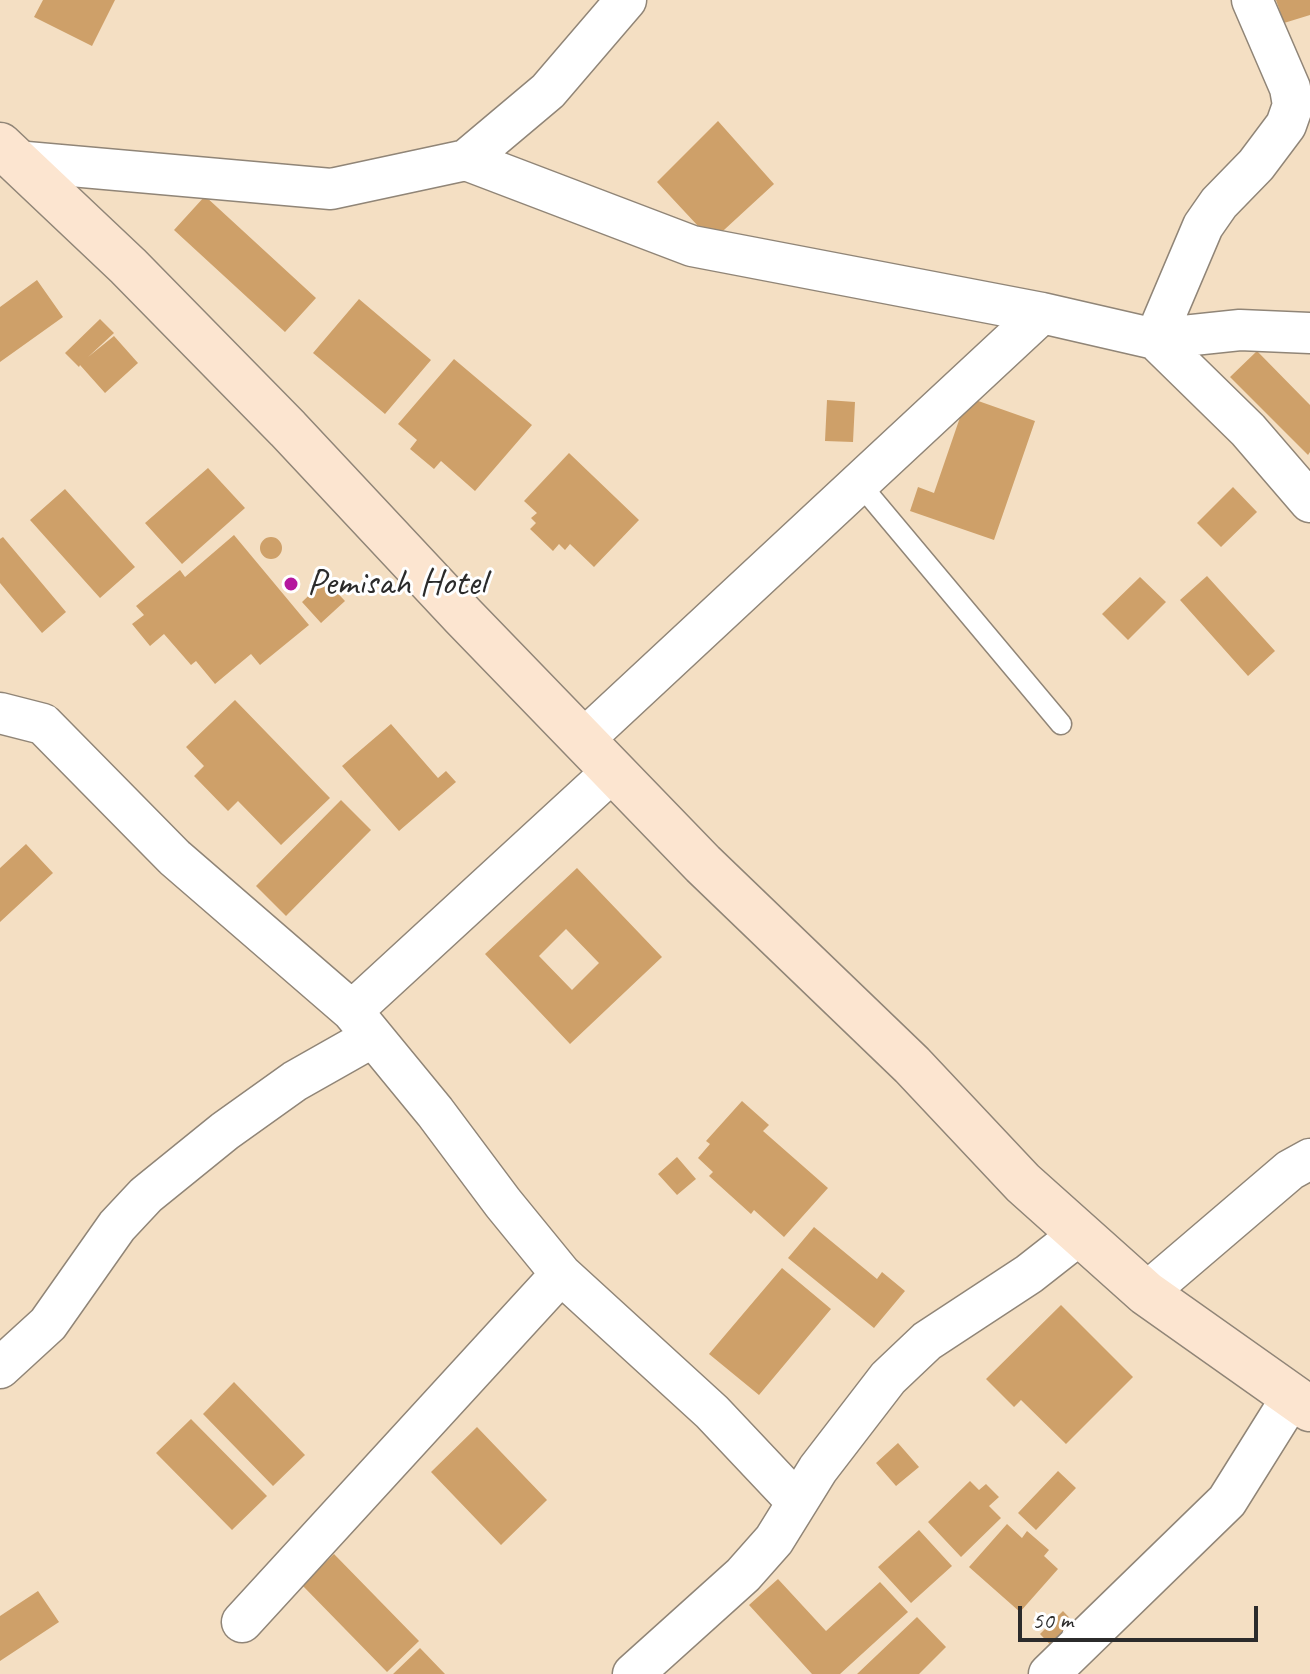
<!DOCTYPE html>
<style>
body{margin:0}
#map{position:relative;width:1310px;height:1674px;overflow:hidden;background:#f4dfc3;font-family:Caveat,sans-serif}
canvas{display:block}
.scale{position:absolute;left:1018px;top:1606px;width:240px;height:36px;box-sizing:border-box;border:4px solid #2b2b2b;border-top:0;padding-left:10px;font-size:24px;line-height:28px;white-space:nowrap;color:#2b2b2b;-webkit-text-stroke:6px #fff;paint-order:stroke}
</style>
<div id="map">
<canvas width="1310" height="1674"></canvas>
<div class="scale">50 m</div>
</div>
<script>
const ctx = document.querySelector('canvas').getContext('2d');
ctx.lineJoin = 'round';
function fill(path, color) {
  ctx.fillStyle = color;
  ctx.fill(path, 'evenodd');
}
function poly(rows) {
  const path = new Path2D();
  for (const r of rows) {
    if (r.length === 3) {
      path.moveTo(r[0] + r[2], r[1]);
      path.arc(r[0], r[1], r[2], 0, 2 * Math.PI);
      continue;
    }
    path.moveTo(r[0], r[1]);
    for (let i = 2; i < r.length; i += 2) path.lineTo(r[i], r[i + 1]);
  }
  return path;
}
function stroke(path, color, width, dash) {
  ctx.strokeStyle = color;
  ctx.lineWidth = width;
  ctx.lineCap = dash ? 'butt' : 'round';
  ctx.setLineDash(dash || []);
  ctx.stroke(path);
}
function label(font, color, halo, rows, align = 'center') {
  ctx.font = font + ' Caveat,sans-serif';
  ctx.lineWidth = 6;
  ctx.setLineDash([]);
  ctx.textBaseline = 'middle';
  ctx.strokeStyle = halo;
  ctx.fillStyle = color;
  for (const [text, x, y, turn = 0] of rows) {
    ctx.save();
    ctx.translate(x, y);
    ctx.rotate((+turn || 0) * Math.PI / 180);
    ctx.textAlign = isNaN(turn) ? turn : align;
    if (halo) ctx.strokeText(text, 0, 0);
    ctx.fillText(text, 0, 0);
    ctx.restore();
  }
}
fill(poly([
 [43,0,115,0,92,46,34,17],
 [1276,0,1310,0,1310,15,1284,23],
 [718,121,774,184,712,241,657,182],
 [205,196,316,298,285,332,174,230],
 [37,280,63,317,0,362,0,307],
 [359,299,431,360,385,414,313,353],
 [100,319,114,333,88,357,114,336,138,363,105,393,80,365,79,367,65,353],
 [1257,351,1310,405,1310,452,1308,455,1230,377],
 [454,359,532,425,475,491,441,461,434,469,410,449,417,440,398,424],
 [967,397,1035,421,994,540,910,511,918,487,934,493],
 [827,400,855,402,853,442,825,441],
 [569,453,639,520,594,567,570,544,565,550,559,544,553,551,530,529,536,523,531,518,537,513,524,501],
 [208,468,245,508,182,564,145,523],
 [1233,487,1257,512,1221,547,1197,523],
 [65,489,135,567,100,598,30,520],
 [234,535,309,625,260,665,251,654,215,684,196,661,191,665,164,634,150,646,132,624,144,615,136,606,180,570,185,577],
 [271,548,11],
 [3,537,66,612,42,633,0,583,0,539],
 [1207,576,1275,651,1248,676,1180,600],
 [1140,577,1166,602,1128,640,1102,614],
 [325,580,345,601,321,623,302,602],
 [235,700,330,798,281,845,238,801,228,811,194,776,204,766,186,747],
 [391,724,438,778,446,771,456,782,399,831,342,766],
 [341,800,371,830,286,916,256,886],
 [26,844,53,873,0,922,0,868],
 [577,868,662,957,570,1044,485,954],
 [566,929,599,963,572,990,539,956],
 [742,1101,769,1125,763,1131,828,1188,784,1237,754,1210,751,1214,709,1176,713,1172,698,1158,710,1144,706,1141],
 [677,1157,696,1179,677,1195,658,1174],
 [814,1227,877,1279,882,1272,905,1291,874,1328,788,1258],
 [782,1268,831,1309,759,1395,709,1354],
 [1061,1305,1133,1377,1066,1444,1021,1400,1014,1407,986,1379],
 [234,1382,305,1455,273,1486,203,1414],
 [191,1419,267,1496,232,1530,156,1453],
 [477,1427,547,1500,501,1545,431,1472],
 [898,1443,919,1467,896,1486,876,1463],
 [1058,1471,1076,1488,1036,1530,1018,1513],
 [970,1481,979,1490,986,1484,999,1497,989,1506,1001,1518,961,1557,928,1522],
 [1007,1524,1022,1538,1027,1531,1049,1550,1044,1556,1058,1569,1020,1612,969,1567],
 [919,1530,952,1566,911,1603,878,1567],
 [334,1554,419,1641,387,1672,302,1585],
 [778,1579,826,1631,880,1582,908,1612,840,1674,812,1674,749,1605],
 [38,1591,59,1622,0,1661,0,1616],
 [1063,1611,1083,1632,1060,1655,1040,1634],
 [917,1617,946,1647,919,1674,857,1674],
 [420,1648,445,1674,393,1674]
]), '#cea069');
const lane = poly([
 [859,483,1061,724]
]);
const street = poly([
 [1252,0,1290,88,1293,105,1286,125,1256,165,1219,203,1203,226,1155,339,1248,430,1310,502],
 [466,160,548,91,626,0],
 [15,161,331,189,466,160,692,246,1042,313,1155,339,1240,330,1310,333],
 [0,713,43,724,174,857,352,1011,435,1112,503,1203,561,1274,712,1412,796,1501],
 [583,740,1042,313],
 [352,1011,613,771],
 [1146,1293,1290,1170,1310,1159],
 [0,1368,48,1324,117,1226,146,1195,225,1131,295,1081,371,1038],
 [242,1622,561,1274],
 [633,1674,743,1575,774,1540,818,1469,888,1378,927,1341,1029,1274,1080,1234],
 [1049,1674,1227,1501,1292,1397]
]);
const secondary = poly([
 [0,145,128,266,288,429,463,616,703,864,912,1065,1023,1183,1146,1293,1310,1409]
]);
stroke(lane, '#908577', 23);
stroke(street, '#908577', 43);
stroke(secondary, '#908577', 47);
stroke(lane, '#fff', 20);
stroke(street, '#fff', 40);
stroke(secondary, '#fce5d0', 44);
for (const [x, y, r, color] of [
 [291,584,8,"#b5179e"]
]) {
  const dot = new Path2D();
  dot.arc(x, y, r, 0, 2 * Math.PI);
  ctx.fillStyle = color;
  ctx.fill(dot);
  stroke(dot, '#fff', 3);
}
label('38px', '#2b2b2b', '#fff', [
 ["Pemisah Hotel",307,584]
], 'left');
</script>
